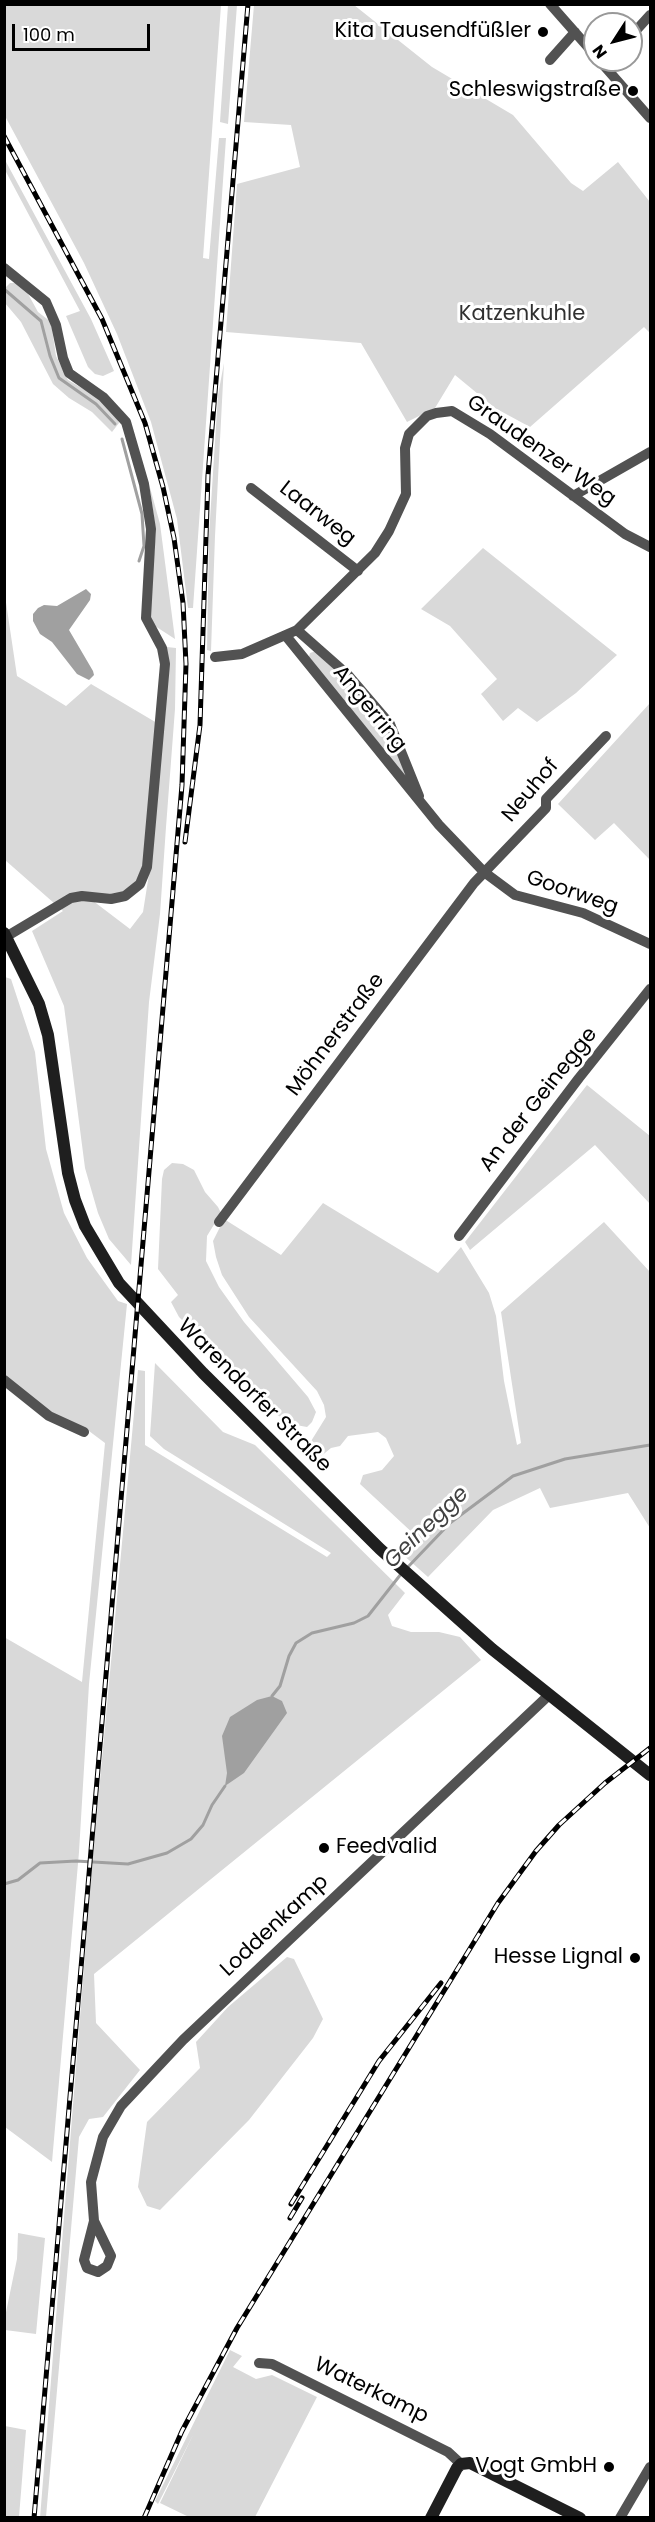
<!DOCTYPE html>
<meta charset="utf-8">
<style>
body{margin:0}
#map{position:relative;width:655px;height:2522px;overflow:hidden;background:#fff;font-family:Poppins,sans-serif}
canvas{display:block}
.frame{position:absolute;inset:0;border:6px solid #000;pointer-events:none}
.north{position:absolute;left:583px;top:12px;width:60px;height:60px;box-sizing:border-box;background:#fff;border:2px solid #999;border-radius:50%;rotate:234deg;font-size:16px;font-weight:700;line-height:24px;text-align:center;color:#000}
.north::after{content:'';display:block;margin:auto;width:21px;height:27px;background:#000;clip-path:polygon(50% 0,100% 100%,50% 72%,0 100%)}
.scale{position:absolute;left:12px;top:24px;width:138px;height:27px;box-sizing:border-box;border:3px solid #000;border-top:0;padding-left:8px;font-size:18px;line-height:21px;white-space:nowrap;color:#000;-webkit-text-stroke:4px #fff;paint-order:stroke}
</style>
<div id="map">
<canvas width="655" height="2522"></canvas>
<div class="frame"></div>
<div class="north">N</div>
<div class="scale">100 m</div>
</div>
<script>
const ctx = document.querySelector('canvas').getContext('2d');
ctx.lineJoin = 'round';
function fill(path, color) {
  ctx.fillStyle = color;
  ctx.fill(path, 'evenodd');
}
function poly(rows) {
  const path = new Path2D();
  for (const r of rows) {
    path.moveTo(r[0], r[1]);
    for (let i = 2; i < r.length; i += 2) path.lineTo(r[i], r[i + 1]);
  }
  return path;
}
function stroke(path, color, width, dash) {
  ctx.strokeStyle = color;
  ctx.lineWidth = width;
  ctx.lineCap = dash ? 'butt' : 'round';
  ctx.setLineDash(dash || []);
  ctx.stroke(path);
}
function label(font, color, halo, rows, align = 'center') {
  ctx.font = font + ' Poppins,sans-serif';
  ctx.lineWidth = 6;
  ctx.setLineDash([]);
  ctx.textBaseline = 'middle';
  ctx.strokeStyle = halo;
  ctx.fillStyle = color;
  for (const [text, x, y, turn = 0] of rows) {
    ctx.save();
    ctx.translate(x, y);
    ctx.rotate((+turn || 0) * Math.PI / 180);
    ctx.textAlign = isNaN(turn) ? turn : align;
    if (halo) ctx.strokeText(text, 0, 0);
    ctx.fillText(text, 0, 0);
    ctx.restore();
  }
}
fill(poly([
 [4,5,221,5,203,258,209,259,219,138,226,138,193,608,188,608,177,519,151,422,117,334,84,263,5,116],
 [228,5,237,5,228,124,220,122],
 [254,5,354,5,432,67,513,115,571,183,583,191,618,162,650,202,650,333,644,327,530,427,495,408,455,375,435,408,407,422,361,343,226,332,237,184,300,167,291,125,244,122],
 [5,160,91,319,114,371,103,376,95,374,88,367,66,316,80,311,5,170],
 [10,283,17,283,27,292,38,312,51,322,56,356,68,380,99,398,117,417,119,423,112,432,92,412,69,398,53,384,21,322,5,303,4,289],
 [224,363,215,536,211,651,207,650,209,535,218,395],
 [149,484,160,524,175,639,155,626,149,613,156,531],
 [483,548,617,655,576,693,537,722,518,708,503,721,481,694,497,679,450,626,421,609],
 [4,589,17,676,66,706,91,684,157,723,143,864,137,880,124,892,108,896,84,894,130,929,143,912,152,855,167,647,176,648,175,709,166,827,160,914,149,1002,131,1265,109,1239,98,1213,85,1168,64,1006,32,931,63,911,5,860],
 [316,651,370,702,393,738,406,778,309,657,310,653],
 [650,703,650,860,614,823,595,840,558,804],
 [5,977,11,979,35,1052,46,1149,64,1213,87,1258,118,1301,127,1304,89,1684,79,1852,52,2162,5,2127,4,1637,82,1682,105,1443,89,1431,49,1413,5,1375],
 [587,1085,650,1136,650,1204,595,1145,470,1250,465,1242],
 [172,1163,183,1164,194,1170,205,1192,218,1207,221,1213,207,1236,206,1261,219,1287,244,1322,308,1397,316,1412,312,1422,307,1427,296,1425,277,1415,179,1317,171,1302,178,1295,158,1269,162,1179,164,1170],
 [323,1203,438,1273,461,1247,489,1293,496,1316,504,1381,517,1445,521,1443,501,1312,604,1222,650,1272,650,1528,628,1493,550,1508,540,1488,493,1510,428,1577,401,1553,417,1537,360,1484,363,1475,382,1470,394,1456,386,1438,378,1432,348,1436,340,1446,331,1448,320,1457,308,1446,326,1417,324,1405,317,1391,249,1317,222,1275,216,1257,213,1241,224,1219,281,1255],
 [155,1363,223,1432,255,1445,405,1593,388,1615,392,1626,411,1632,439,1632,460,1637,481,1660,94,1974,96,2023,140,2070,103,2117,89,2119,79,2137,46,2517,40,2518,92,1867,138,1370,145,1371,145,1445,327,1557,331,1553,164,1449,150,1436],
 [287,1957,294,1959,323,2019,313,2038,249,2120,160,2210,147,2206,138,2187,147,2122,200,2068,196,2042,228,2007],
 [18,2233,45,2238,36,2334,5,2330,5,2317,17,2259],
 [230,2350,242,2356,233,2367,256,2379,272,2375,317,2397,255,2517,189,2517,160,2503,193,2435,158,2504,155,2501],
 [5,2426,26,2430,19,2517,5,2517]
]), '#d9d9d9');
fill(poly([
 [86,589,91,594,90,600,69,630,93,671,94,675,89,680,77,674,52,642,40,634,33,621,33,614,38,608,44,605,57,606],
 [272,1696,282,1701,287,1713,244,1773,225,1786,227,1773,222,1736,230,1717,257,1700]
]), '#a0a0a0');
stroke(poly([
 [4,289,41,321,50,356,59,378,96,404,115,424],
 [122,439,142,514,144,546,139,561],
 [406,1569,450,1523,513,1476,565,1459,650,1445],
 [272,1696,280,1686,289,1656,296,1643,312,1633,354,1623,368,1616,401,1574],
 [4,1884,18,1880,40,1863,76,1861,128,1864,167,1853,191,1839,203,1825,212,1805,225,1786]
]), '#a0a0a0', 3);
stroke(poly([
 [550,4,595,55],
 [631,36,650,15],
 [550,60,575,32],
 [599,60,650,118],
 [4,268,46,302,56,325,63,358,69,373,103,397,126,422,144,484,151,529,146,618,162,648,165,664,147,867,140,884,125,896,111,899,82,896,71,898,4,938],
 [251,488,358,571],
 [573,496,650,452],
 [297,630,348,675,390,724,419,796],
 [286,636,439,825,484,872,515,895,583,913,650,944],
 [215,657,242,654,297,630,375,553,389,531,406,494,405,448,409,434,427,416,436,413,452,411,490,434,625,534,650,547],
 [219,1222,474,883,546,808,546,799,606,736],
 [459,1236,579,1078,650,989],
 [4,1380,49,1416,84,1432],
 [94,2221,111,2256,107,2266,98,2272,87,2268,84,2260,94,2221,91,2182,103,2137,121,2106,183,2040,549,1695],
 [259,2363,272,2364,448,2452,461,2464],
 [620,2518,650,2467]
]), '#525252', 10);
stroke(poly([
 [4,933,39,1004,48,1035,68,1173,75,1200,85,1226,119,1283,203,1373,380,1549,492,1649,650,1775],
 [431,2518,457,2468,461,2464,470,2463,580,2518]
]), '#1f1f1f', 12);
const rail = poly([
 [4,136,102,319,145,423,163,487,174,538,183,603,186,664,182,785,34,2518],
 [185,842,200,725,208,475,248,4],
 [291,2204,379,2061,441,1983],
 [290,2218,302,2198],
 [144,2518,182,2431,237,2328,498,1903,536,1851,559,1825,605,1783,650,1748]
]);
stroke(rail, '#000', 5);
stroke(rail, '#fff', 3, [9]);
for (const [x, y, r, color] of [
 [543,32,6,"#000"],
 [633,91,6,"#000"],
 [324,1848,6,"#000"],
 [635,1958,6,"#000"],
 [609,2467,6,"#000"]
]) {
  const dot = new Path2D();
  dot.arc(x, y, r, 0, 2 * Math.PI);
  ctx.fillStyle = color;
  ctx.fill(dot);
  stroke(dot, '#fff', 2);
}
label('21px', '#000', '#fff', [
 ["Kita Tausendfüßler",531,32],
 ["Schleswigstraße",621,91],
 ["Feedvalid",336,1848,"left"],
 ["Hesse Lignal",623,1958],
 ["Vogt GmbH",597,2467]
], 'right');
label('21px', '#303030', '#fff', [
 ["Katzenkuhle",522,315]
]);
label('21px', '#000', '#fff', [
 ["Graudenzer Weg",541,451,35],
 ["Laarweg",317,514,38],
 ["Angerring",369,709,51],
 ["Neuhof",531,791,-50],
 ["Goorweg",572,893,19],
 ["Möhnerstraße",336,1035,-53],
 ["An der Geinegge",539,1100,-52],
 ["Warendorfer Straße",254,1396,45],
 ["Loddenkamp",275,1926,-43],
 ["Waterkamp",371,2391,26]
]);
label('italic 22px', '#414141', '#fff', [
 ["Geinegge",427,1528,-44]
]);
</script>
